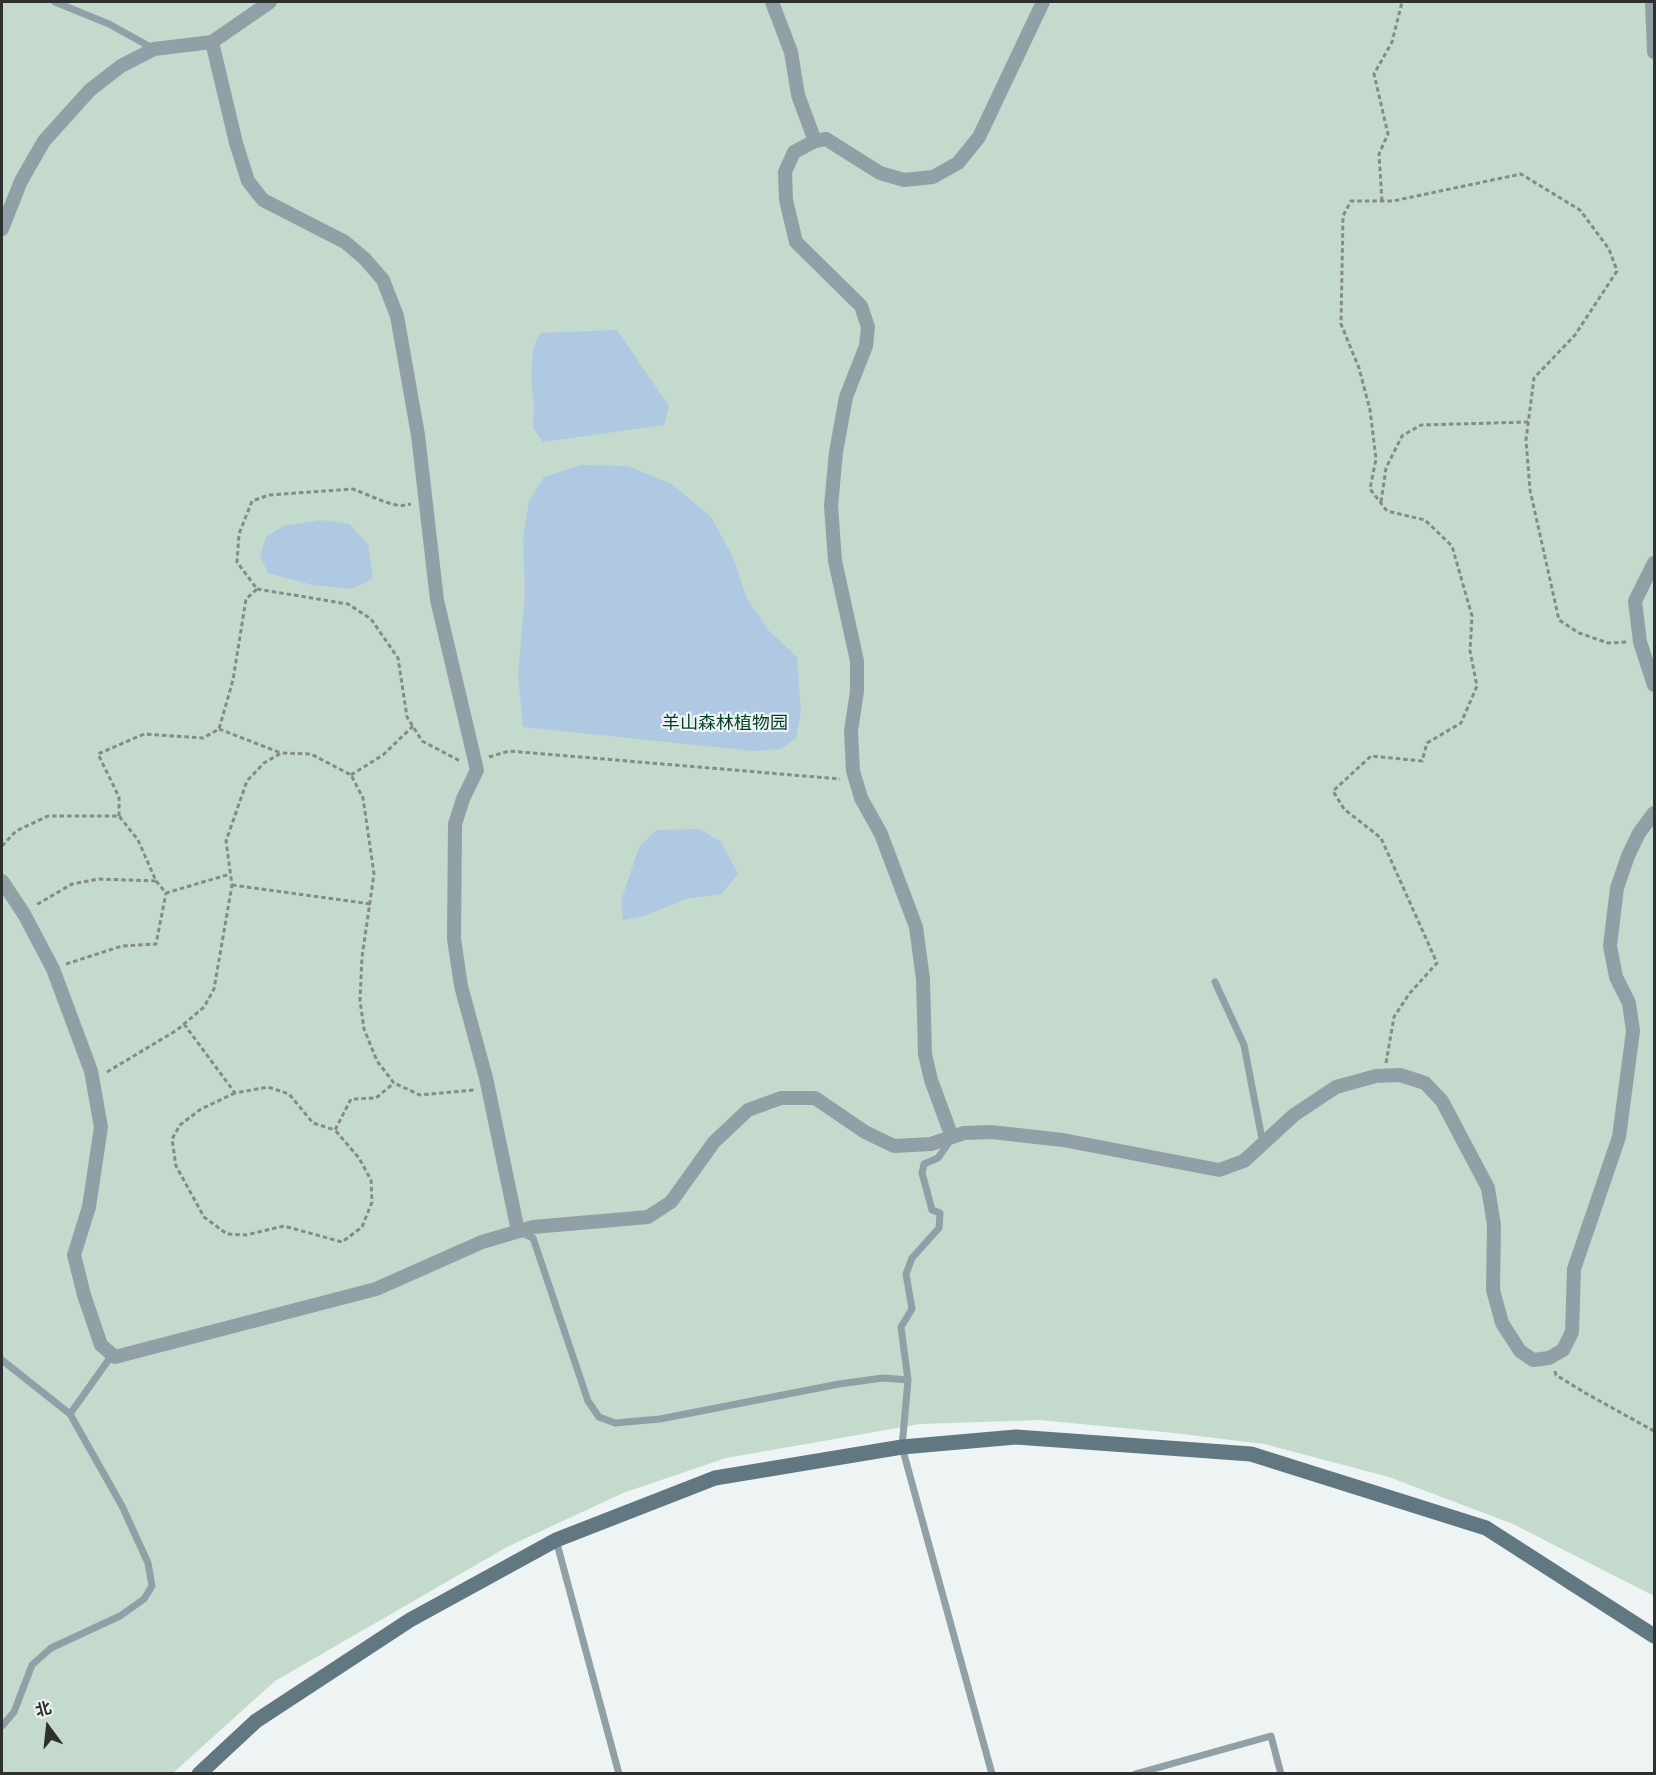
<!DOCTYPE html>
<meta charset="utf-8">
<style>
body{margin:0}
#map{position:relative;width:1656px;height:1775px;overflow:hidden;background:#eef3f3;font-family:Karla,"Noto Sans SC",sans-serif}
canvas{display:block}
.frame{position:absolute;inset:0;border:3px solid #2e3030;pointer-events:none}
.north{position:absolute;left:18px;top:1697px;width:60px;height:60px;-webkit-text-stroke:4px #eef3f3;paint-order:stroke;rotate:345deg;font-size:16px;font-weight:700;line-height:24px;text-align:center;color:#2e3030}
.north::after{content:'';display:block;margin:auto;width:21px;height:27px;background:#2e3030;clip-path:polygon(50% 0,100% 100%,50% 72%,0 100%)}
</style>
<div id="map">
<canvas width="1656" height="1775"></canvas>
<div class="frame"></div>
<div class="north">北</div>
</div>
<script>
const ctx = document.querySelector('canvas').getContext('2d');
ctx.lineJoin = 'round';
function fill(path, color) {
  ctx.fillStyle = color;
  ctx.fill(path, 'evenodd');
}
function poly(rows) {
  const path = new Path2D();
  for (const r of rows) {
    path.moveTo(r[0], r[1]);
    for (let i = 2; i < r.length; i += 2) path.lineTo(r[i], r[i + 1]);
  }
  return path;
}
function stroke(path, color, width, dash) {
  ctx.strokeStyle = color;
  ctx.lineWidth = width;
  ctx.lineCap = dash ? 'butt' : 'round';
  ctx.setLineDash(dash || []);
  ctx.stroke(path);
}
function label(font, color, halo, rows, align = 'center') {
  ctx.font = font + ' Karla,"Noto Sans SC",sans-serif';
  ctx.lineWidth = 4.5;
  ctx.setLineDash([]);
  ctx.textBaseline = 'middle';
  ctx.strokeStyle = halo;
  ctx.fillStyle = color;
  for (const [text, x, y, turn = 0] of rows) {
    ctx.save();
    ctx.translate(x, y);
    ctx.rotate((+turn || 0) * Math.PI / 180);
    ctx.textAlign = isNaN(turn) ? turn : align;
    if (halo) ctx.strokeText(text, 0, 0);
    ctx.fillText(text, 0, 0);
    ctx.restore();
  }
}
fill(poly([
 [2,2,1654,2,1654,1596,1513,1524,1389,1477,1264,1444,1174,1433,1040,1420,920,1424,726,1458,623,1493,507,1547,275,1681,173,1773,2,1774]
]), '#c4dacc');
fill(poly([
 [617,330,669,406,664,425,543,442,533,428,534,407,531,377,533,349,540,333],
 [581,465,628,466,672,484,711,517,734,559,746,597,768,630,797,657,801,711,796,738,781,749,753,751,523,727,518,674,525,594,523,538,529,501,544,477],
 [321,520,349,524,368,544,373,579,351,589,312,585,268,573,260,556,266,537,283,526],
 [700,829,721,842,738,874,721,894,686,899,647,915,623,920,621,901,639,847,656,830]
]), '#b0c9e3');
stroke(poly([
 [1382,201,1379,154,1388,134,1374,74,1392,42,1402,2],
 [1381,502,1386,468,1402,436,1421,425,1528,422],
 [257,589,348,604,371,619,398,658,407,717,422,741,460,761],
 [219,729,281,753],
 [489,757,509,751,840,779],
 [351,775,383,755,413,726],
 [119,816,119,797,98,754,144,734,203,738,219,729,233,680,246,599,257,589,237,562,239,534,252,501,269,495,353,489,385,502,400,506,411,504],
 [2,846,16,831,48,816,119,816,138,840,156,881,99,879,72,884,36,905],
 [156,881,166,893,230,874],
 [232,885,371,904],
 [66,964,122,946,156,944,166,893],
 [184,1024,235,1093,268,1087,289,1094,313,1123,335,1130,351,1099,376,1098,394,1083],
 [1386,1063,1394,1017,1409,994,1437,963,1381,838,1344,809,1333,791,1371,756,1422,761,1427,743,1461,723,1477,686,1470,651,1472,616,1452,546,1425,520,1387,511,1370,489,1376,459,1370,410,1359,368,1341,324,1343,216,1351,201,1393,201,1521,174,1580,210,1609,249,1617,271,1575,335,1534,378,1526,440,1530,490,1559,620,1579,633,1608,643,1626,642],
 [107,1072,177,1030,204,1007,214,989,232,885,226,841,247,781,264,763,281,753,311,754,351,775,363,798,374,874,362,957,360,1001,364,1029,377,1061,394,1083,420,1095,474,1090],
 [235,1093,201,1109,180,1125,172,1139,176,1166,204,1217,227,1234,246,1235,284,1226,342,1242,362,1227,372,1202,371,1180,359,1158,335,1130],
 [1555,1371,1556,1375,1587,1394,1654,1431]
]), '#868a8a', 3, [4.5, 3]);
stroke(poly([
 [55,2,109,24,154,49],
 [1215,982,1244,1045,1263,1144],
 [952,1138,938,1158,924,1164,922,1173,932,1210,940,1213,939,1228,912,1258,906,1274,912,1309,901,1327,908,1380,902,1447,992,1774],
 [520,1232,533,1238,588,1401,599,1417,615,1423,660,1419,839,1384,883,1378,908,1380],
 [2,1360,70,1414,122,1506,148,1563,152,1586,144,1599,120,1616,51,1648,32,1665,14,1712,2,1726],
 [70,1414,112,1355],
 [556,1540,619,1774],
 [1135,1774,1271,1736,1281,1774]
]), '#90a0a6', 7);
stroke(poly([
 [772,2,791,52,798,95,815,141],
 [1652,2,1654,52],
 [212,42,236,143,248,181,263,200,345,242,365,259,383,280,397,316,418,435,437,600,477,770,463,799,455,824,454,939,461,986,486,1078,518,1231],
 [2,229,21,181,44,141,90,90,121,66,154,49,212,42,270,2],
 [1654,563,1635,601,1640,642,1654,685],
 [2,881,24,914,53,969,91,1071,101,1127,89,1207,74,1255,84,1295,101,1345,115,1357,376,1289,482,1242,533,1227,648,1217,671,1202,714,1142,748,1110,781,1098,815,1098,865,1132,894,1146,931,1144,964,1133,991,1132,1063,1140,1219,1170,1244,1161,1294,1115,1336,1087,1376,1076,1400,1075,1425,1083,1442,1101,1488,1188,1494,1225,1493,1290,1502,1323,1520,1351,1533,1360,1549,1358,1563,1350,1572,1332,1574,1269,1619,1137,1633,1031,1629,1003,1616,977,1610,946,1617,888,1628,856,1639,833,1654,813],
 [952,1137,931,1080,925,1054,923,979,916,927,881,834,861,798,853,771,851,731,857,691,857,661,835,561,831,506,836,452,846,397,866,346,868,327,861,306,796,242,786,200,785,172,794,152,815,141,826,139,880,173,904,180,933,177,958,163,979,137,1043,2]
]), '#90a0a6', 14);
stroke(poly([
 [199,1774,256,1721,410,1620,556,1540,715,1478,902,1447,1016,1437,1251,1454,1486,1528,1654,1636]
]), '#617882', 15);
label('18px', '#003f25', '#eef3f3', [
 ["羊山森林植物园",725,724]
]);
</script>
